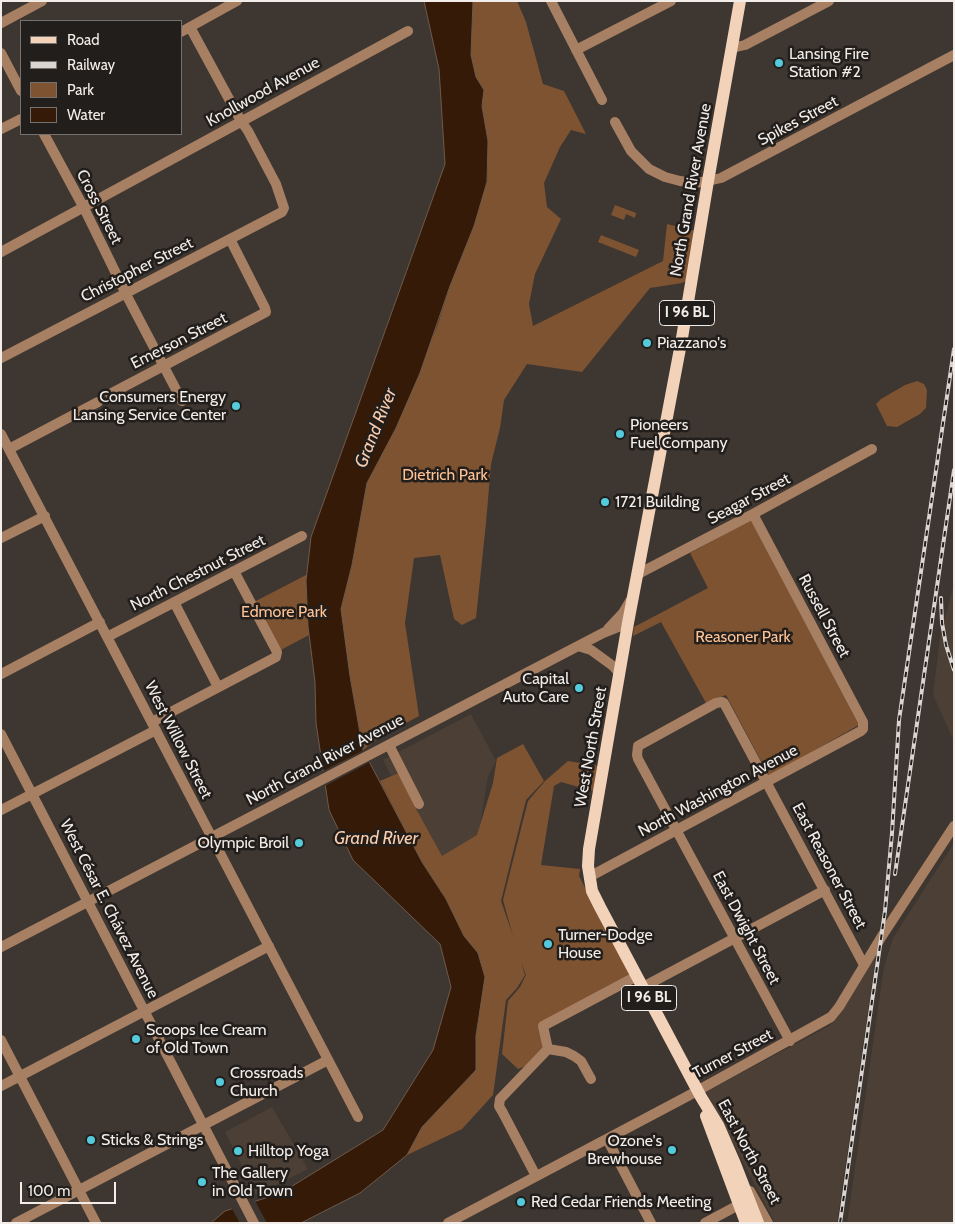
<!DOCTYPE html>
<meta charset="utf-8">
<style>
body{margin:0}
#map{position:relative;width:955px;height:1224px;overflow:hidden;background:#3e3631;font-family:Cabin,sans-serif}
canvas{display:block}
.frame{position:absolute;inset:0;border:2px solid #f2ede9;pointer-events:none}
.legend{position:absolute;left:20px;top:20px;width:162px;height:115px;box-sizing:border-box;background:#221e1c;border:1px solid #75716e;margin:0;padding:6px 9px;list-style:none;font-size:15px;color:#f2ede9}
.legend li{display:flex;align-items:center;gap:10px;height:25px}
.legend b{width:25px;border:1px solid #75716e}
.scale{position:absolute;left:20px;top:1182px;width:96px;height:22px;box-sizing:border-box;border:2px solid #f2ede9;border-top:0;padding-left:6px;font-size:15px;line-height:18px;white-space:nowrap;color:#f2ede9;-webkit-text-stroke:4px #221e1c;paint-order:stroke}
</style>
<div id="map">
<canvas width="955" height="1224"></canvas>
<div class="frame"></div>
<ul class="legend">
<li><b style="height:6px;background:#f3d2ba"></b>Road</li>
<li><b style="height:6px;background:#dbd5d1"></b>Railway</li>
<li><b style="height:14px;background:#7e5331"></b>Park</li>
<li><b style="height:14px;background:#351b07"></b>Water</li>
</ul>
<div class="scale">100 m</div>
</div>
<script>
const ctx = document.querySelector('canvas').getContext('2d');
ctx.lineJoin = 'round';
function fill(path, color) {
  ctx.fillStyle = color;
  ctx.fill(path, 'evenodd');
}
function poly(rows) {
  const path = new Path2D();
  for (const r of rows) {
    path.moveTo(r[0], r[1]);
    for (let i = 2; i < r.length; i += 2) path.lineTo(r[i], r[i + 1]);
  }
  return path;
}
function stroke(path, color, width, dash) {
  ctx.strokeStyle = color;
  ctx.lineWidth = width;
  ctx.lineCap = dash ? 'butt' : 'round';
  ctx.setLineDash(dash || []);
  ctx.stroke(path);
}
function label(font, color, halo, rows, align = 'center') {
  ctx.font = font + ' Cabin,sans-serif';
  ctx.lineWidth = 5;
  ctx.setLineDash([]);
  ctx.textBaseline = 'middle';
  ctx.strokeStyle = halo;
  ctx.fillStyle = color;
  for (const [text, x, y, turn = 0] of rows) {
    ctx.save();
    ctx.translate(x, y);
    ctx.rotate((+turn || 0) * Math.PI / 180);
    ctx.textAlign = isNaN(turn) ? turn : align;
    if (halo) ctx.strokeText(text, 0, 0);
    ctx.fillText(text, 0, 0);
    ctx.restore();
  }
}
fill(poly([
 [954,584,954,741,933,695,940,637],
 [471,714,496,761,488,776,478,838,435,861,383,760],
 [954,843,954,1223,847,1223,884,967,893,938],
 [876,954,837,1223,775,1223,706,1092,829,1026,837,1019],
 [272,1107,308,1169,256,1195,225,1132]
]), '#4c3f35');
fill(poly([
 [473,1,517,1,526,22,543,84,564,91,586,134,571,130,560,147,544,183,547,207,561,219,535,274,529,304,533,326,663,261,667,224,700,232,692,278,682,283,650,288,582,372,527,364,504,400,500,428,491,464,486,523,476,618,462,625,454,619,440,555,414,558,405,623,419,716,380,737,363,750,350,676,341,609,352,565,367,483,396,428,438,324,450,286,474,226,487,182,488,141,482,106,484,90,475,77,471,55],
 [615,205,636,213,635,218,626,214,624,220,611,215],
 [601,235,639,250,636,257,598,242],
 [917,381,924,384,927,390,926,408,920,414,897,427,887,426,876,404,881,399,905,385],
 [751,520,859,725,769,776,726,695,706,703,661,622,633,636,634,627,708,588,690,553],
 [306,575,309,635,279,651,254,602],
 [523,744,544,781,526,800,501,901,513,936,503,900,528,801,545,781,568,761,598,766,593,791,561,782,554,786,541,865,580,869,579,876,630,976,539,1025,544,1047,528,1065,518,1069,502,1054,508,1001,520,987,526,975,521,962,525,975,517,988,506,1000,493,1095,462,1129,407,1155,422,1127,476,1070,476,1036,480,1003,478,953,464,936,446,899,422,862,380,781,401,772,415,801,415,807,442,856,477,835,493,783,497,758]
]), '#7e5331');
const water = poly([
 [424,1,473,1,471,55,476,77,484,90,482,106,488,141,487,182,474,226,450,286,420,373,396,428,367,483,352,565,341,609,350,676,363,750,422,862,446,899,464,936,478,953,485,977,476,1036,476,1070,422,1127,407,1155,360,1193,301,1223,211,1223,225,1211,281,1193,383,1130,433,1050,451,987,440,944,353,860,329,810,316,723,315,682,308,626,306,581,311,537,445,164,439,69,424,1]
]);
fill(water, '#351b07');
stroke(water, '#6e5a4b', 1);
fill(poly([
 [366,749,372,761,323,787,321,772],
 [254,1199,267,1223,240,1223,231,1207]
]), '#3e3631');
stroke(poly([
 [551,1,602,100],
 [1,23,42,1],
 [181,32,237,1],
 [732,48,745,45,829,1],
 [576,50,671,1],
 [1,53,21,91],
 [615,122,631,151,649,169,665,177,680,181,695,183,708,181,721,178,954,55],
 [1,129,21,119],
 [44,134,84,208,128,298,182,401],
 [1,252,408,31],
 [1,358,282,212,284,208,276,184,248,131,241,121,190,27],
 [110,394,266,312,265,308,230,239],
 [1,434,358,1117],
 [9,449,98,402],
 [1,538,45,516],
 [638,574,753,514,872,449],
 [174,602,218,687],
 [608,629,623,613,630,601],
 [107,637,302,536],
 [578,646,591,650,613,666,620,674],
 [1,674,100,622],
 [152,722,276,657,277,652,234,571],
 [1,734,254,1223],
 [389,745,419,804],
 [1,810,156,730],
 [589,877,861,731,863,729,863,722,753,514],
 [1,947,603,633,628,623],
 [643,987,825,890],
 [1,1040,96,1223],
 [790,1041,638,759,637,755,638,746,716,703,722,702,724,703,864,965],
 [548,1049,566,1052,574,1056,581,1061,591,1079],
 [1,1086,269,946],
 [607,1139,651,1223],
 [536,1176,503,1113,499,1106,500,1099,548,1049,543,1026,637,976],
 [750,1191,768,1223],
 [16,1223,328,1060],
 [448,1223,686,1097,831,1017,839,1007,882,936,954,826],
 [705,1223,746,1201]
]), '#a77f62', 10);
stroke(poly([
 [740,1,708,181,682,338,628,623,589,849,588,866,592,891,600,907,701,1097,718,1125,735,1164,758,1223],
 [706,1116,746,1223]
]), '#f3d2ba', 12);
const rail = poly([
 [941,598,942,623,946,645,954,670],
 [895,874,954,470],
 [840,1223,885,911,892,833,899,720,954,349]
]);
stroke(rail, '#dbd5d1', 4);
stroke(rail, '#221e1c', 2, [5.5]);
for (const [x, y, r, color] of [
 [779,63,5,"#53cbdb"],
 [647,343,5,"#53cbdb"],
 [236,406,5,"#53cbdb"],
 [620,434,5,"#53cbdb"],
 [605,502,5,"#53cbdb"],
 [579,688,5,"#53cbdb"],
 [299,843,5,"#53cbdb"],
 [548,944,5,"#53cbdb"],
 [136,1039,5,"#53cbdb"],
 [220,1082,5,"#53cbdb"],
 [91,1140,5,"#53cbdb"],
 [672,1150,5,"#53cbdb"],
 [238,1151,5,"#53cbdb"],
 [202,1182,5,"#53cbdb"],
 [521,1202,5,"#53cbdb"]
]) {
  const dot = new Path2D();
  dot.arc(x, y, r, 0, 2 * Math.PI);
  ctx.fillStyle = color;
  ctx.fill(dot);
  stroke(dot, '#221e1c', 2);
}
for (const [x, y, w] of [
 [687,313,55],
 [649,998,55]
]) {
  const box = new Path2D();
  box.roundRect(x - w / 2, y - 12.5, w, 25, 4);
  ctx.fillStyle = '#221e1c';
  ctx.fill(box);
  stroke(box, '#f2ede9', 1);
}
label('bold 15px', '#f2ede9', null, [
 ["I 96 BL",687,313],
 ["I 96 BL",649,998]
]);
label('16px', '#f2ede9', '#221e1c', [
 ["Lansing Fire",789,54],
 ["Station #2",789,72],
 ["Piazzano's",657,343],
 ["Consumers Energy",226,397,"right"],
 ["Lansing Service Center",226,415,"right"],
 ["Pioneers",630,425],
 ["Fuel Company",630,443],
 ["1721 Building",615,502],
 ["Capital",569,679,"right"],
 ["Auto Care",569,697,"right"],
 ["Olympic Broil",289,843,"right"],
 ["Turner-Dodge",558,935],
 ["House",558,953],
 ["Scoops Ice Cream",146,1030],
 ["of Old Town",146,1048],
 ["Crossroads",230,1073],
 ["Church",230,1091],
 ["Sticks & Strings",101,1140],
 ["Ozone's",662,1141,"right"],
 ["Brewhouse",662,1159,"right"],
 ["Hilltop Yoga",248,1151],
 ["The Gallery",212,1173],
 ["in Old Town",212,1191],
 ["Red Cedar Friends Meeting",531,1202]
], 'left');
label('16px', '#f2ede9', '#221e1c', [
 ["Knollwood Avenue",263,92,-29],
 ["Spikes Street",798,121,-28],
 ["North Grand River Avenue",691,190,-80],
 ["Cross Street",99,207,63],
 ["Christopher Street",137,270,-27],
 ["Emerson Street",179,341,-27],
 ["Seagar Street",749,499,-28],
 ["North Chestnut Street",198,573,-27],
 ["Russell Street",824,616,62],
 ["West Willow Street",178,740,63],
 ["West North Street",591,747,-80],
 ["North Grand River Avenue",325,760,-28],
 ["North Washington Avenue",718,791,-28],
 ["East Reasoner Street",829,866,62],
 ["West César E. Chávez Avenue",109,909,63],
 ["East Dwight Street",746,928,62],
 ["Turner Street",733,1054,-28],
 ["East North Street",749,1152,62]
]);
label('16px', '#ffc295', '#221e1c', [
 ["Dietrich Park",445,475],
 ["Edmore Park",284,612],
 ["Reasoner Park",743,637]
]);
label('italic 18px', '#facbaa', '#221e1c', [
 ["Grand River",376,428,-68],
 ["Grand River",376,839]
]);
</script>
